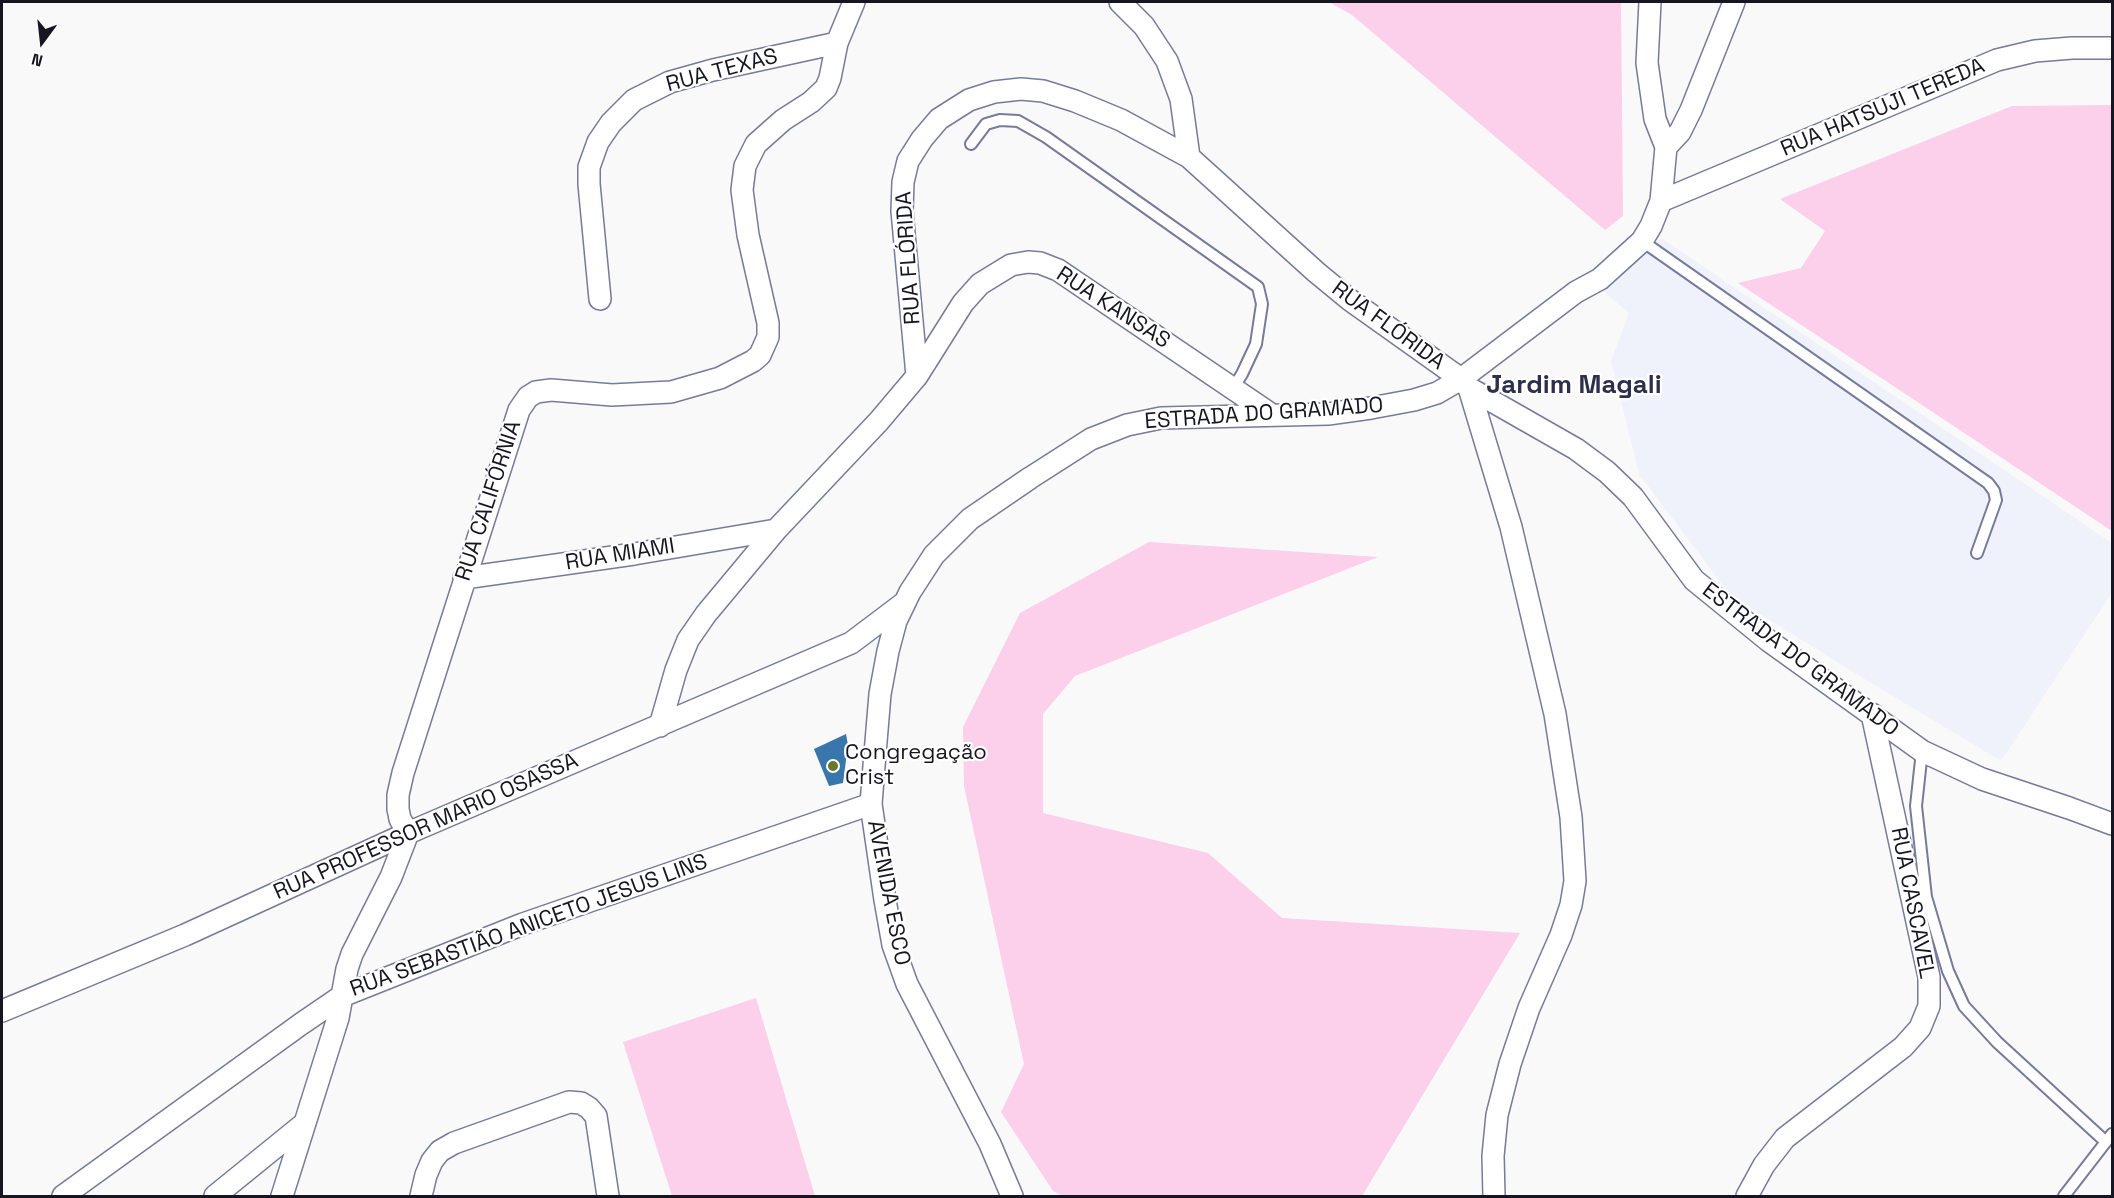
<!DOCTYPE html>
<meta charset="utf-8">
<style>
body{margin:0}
#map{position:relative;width:2114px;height:1198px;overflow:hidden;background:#f9f9f9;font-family:"Space Grotesk",sans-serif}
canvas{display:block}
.frame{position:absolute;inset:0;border:3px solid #151622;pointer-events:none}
.north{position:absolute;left:12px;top:12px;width:60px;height:60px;-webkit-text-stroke:4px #fff;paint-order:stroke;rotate:195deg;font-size:16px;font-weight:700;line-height:24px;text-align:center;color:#151622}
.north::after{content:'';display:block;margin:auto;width:21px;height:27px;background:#151622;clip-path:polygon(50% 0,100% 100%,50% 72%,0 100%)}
</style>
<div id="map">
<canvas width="2114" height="1198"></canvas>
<div class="frame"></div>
<div class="north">N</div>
</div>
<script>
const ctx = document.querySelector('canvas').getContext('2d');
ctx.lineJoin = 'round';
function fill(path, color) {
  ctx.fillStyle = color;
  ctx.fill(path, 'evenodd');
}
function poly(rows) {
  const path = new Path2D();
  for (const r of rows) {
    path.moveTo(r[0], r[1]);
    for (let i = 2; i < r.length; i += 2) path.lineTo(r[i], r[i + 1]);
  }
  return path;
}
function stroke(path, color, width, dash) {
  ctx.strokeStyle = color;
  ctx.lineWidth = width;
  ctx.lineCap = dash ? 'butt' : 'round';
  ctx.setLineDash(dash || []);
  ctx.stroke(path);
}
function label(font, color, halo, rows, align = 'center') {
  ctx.font = font + ' "Space Grotesk",sans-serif';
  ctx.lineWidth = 4.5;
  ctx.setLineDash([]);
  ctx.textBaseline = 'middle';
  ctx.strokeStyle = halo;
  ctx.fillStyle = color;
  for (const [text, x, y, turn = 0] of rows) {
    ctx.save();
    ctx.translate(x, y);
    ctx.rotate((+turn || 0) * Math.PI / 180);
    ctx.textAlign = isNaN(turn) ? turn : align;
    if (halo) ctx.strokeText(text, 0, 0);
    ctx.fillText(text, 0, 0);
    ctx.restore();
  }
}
fill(poly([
 [1661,238,2112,543,2112,593,2001,761,1871,683,1731,596,1639,474,1611,361,1629,313,1603,291]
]), '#f0f2fb');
fill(poly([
 [1329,2,1621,2,1623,216,1605,230,1352,15],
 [2112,105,2112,531,1738,283,1801,268,1825,231,1780,199,2012,106],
 [1149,542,1378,557,1075,676,1043,714,1043,813,1208,853,1282,918,1520,933,1362,1196,1063,1196,1053,1191,1001,1112,1024,1064,964,786,963,727,1020,613],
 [756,998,815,1196,672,1196,623,1042]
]), '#fccfeb');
fill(poly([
 [846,734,848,745,843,783,829,786,814,749]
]), '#3976ab');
const lane = poly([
 [971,144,986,124,1000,120,1018,121,1046,137,1258,287,1262,304,1256,344,1242,374,1233,388],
 [1642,241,1988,483,1994,491,1996,500,1977,553],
 [1922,751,1916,806,1926,897,1948,971,1964,1006,1997,1042,2106,1142],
 [2064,1196,2112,1134]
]);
const street = poly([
 [1120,2,1144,26,1167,61,1181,99,1189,157],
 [1650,2,1647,63,1655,119,1666,147],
 [1661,201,1997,60,2035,51,2072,48,2112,48],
 [600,299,589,184,589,167,598,142,611,123,634,100,670,82,713,70,837,43],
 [917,376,963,303,980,284,1011,265,1028,262,1040,263,1058,270,1272,415],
 [1469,388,1511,527,1555,714,1571,817,1575,881,1571,905,1561,935,1529,1008,1510,1064,1497,1115,1493,1156,1494,1196],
 [464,578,634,554,776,530],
 [660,726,676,670,688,640,706,614,776,530,879,421,917,376,902,211,903,182,908,161,922,139,939,119,969,100,994,92,1021,89,1043,91,1075,101,1121,120,1189,157,1316,272,1350,300,1461,379,1469,388,1576,449,1607,472,1633,497,1694,580,1769,641,1922,751,1982,779,2069,808,2112,824],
 [408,833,400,819,398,809,398,795,403,773,519,410,528,397,536,392,551,390,612,395,671,392,720,378,753,361,760,355,768,337,768,323,748,235,742,190,745,166,756,144,783,120,811,102,826,88,830,78,837,43,854,2],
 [2,1011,185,935,408,833,851,643,904,603],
 [63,1196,301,1024,342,996,523,924,871,804],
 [215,1196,305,1123],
 [282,1196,338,1018,347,969,352,954,391,877,408,833],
 [421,1196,426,1175,432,1161,440,1151,454,1143,569,1102,581,1103,589,1108,596,1116,608,1196],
 [1012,1196,990,1144,907,984,893,945,885,900,871,804,874,766,880,694,888,651,896,621,910,592,934,555,970,519,1030,478,1091,439,1127,425,1161,418,1328,414,1371,408,1414,400,1437,393,1461,379,1576,292,1600,279,1642,241,1651,226,1661,201,1666,147,1680,132,1691,110,1734,2],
 [1747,1196,1764,1165,1785,1138,1903,1047,1920,1028,1929,1006,1929,977,1872,714]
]);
stroke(lane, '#767b9b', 14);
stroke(street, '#767b9b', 24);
stroke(lane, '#fff', 10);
stroke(street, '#fff', 21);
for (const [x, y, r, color] of [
 [833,766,6,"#667a2a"]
]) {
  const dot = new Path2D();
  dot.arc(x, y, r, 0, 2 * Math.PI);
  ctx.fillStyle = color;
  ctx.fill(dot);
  stroke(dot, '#fff', 2);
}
label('22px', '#151622', '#fff', [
 ["RUA TEXAS",722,71,-15],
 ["RUA HATSUJI TEREDA",1883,108,-23],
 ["RUA FLÓRIDA",909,258,-94],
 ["RUA KANSAS",1113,308,33],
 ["RUA FLÓRIDA",1388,326,36],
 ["ESTRADA DO GRAMADO",1264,414,-4],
 ["RUA CALIFÓRNIA",489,501,-72],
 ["RUA MIAMI",620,555,-9],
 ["ESTRADA DO GRAMADO",1800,660,37],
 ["RUA PROFESSOR MARIO OSASSA",426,827,-24],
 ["AVENIDA ESCO",888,893,79],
 ["RUA CASCAVEL",1912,903,79],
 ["RUA SEBASTIÃO ANICETO JESUS LINS",529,926,-20]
]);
label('22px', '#151622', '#fff', [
 ["Congregação",845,753],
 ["Crist",845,778]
], 'left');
label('bold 26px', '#2d304c', '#fff', [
 ["Jardim Magali",1574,386]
]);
</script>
